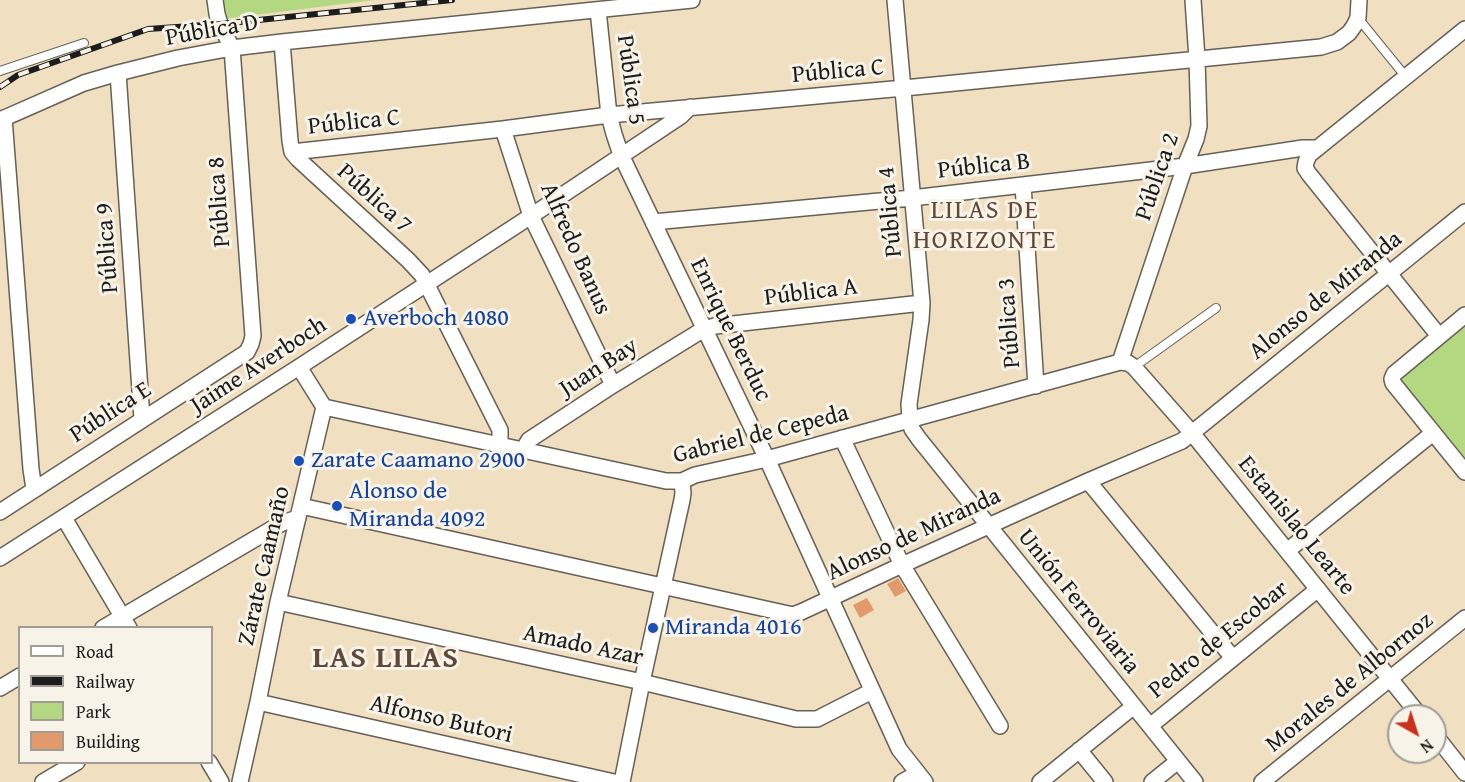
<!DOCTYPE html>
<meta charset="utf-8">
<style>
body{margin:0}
#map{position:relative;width:1465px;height:782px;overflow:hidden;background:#f0dfc1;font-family:"Gentium Book Plus",serif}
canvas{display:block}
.legend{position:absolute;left:18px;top:626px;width:195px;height:138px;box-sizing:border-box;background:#f7f3e8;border:2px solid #9f9d96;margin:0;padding:8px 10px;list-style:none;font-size:18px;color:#1c1c1c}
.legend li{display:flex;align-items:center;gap:12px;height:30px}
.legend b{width:30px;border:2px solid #9f9d96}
.north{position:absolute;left:1387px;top:704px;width:60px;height:60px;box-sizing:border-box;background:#f7f3e8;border:2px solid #9f9d96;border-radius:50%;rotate:141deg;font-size:16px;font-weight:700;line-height:24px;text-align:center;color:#1c1c1c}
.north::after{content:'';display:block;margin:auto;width:21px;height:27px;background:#c8321e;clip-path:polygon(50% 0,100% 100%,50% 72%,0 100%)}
</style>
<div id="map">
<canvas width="1465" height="782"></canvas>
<ul class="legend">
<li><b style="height:8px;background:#fff"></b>Road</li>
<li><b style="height:8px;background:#1c1c1c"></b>Railway</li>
<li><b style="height:16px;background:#b3d881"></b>Park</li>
<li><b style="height:16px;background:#e2996b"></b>Building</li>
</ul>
<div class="north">N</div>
</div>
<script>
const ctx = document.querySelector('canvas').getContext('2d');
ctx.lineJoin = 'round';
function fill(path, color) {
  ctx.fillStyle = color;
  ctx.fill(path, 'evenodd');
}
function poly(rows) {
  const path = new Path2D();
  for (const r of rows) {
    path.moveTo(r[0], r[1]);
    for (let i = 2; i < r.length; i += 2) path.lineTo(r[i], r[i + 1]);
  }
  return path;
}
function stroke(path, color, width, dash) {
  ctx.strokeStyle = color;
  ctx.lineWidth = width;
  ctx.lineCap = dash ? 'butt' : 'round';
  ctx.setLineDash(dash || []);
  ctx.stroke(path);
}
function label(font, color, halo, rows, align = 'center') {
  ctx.font = font + ' "Gentium Book Plus",serif';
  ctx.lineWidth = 6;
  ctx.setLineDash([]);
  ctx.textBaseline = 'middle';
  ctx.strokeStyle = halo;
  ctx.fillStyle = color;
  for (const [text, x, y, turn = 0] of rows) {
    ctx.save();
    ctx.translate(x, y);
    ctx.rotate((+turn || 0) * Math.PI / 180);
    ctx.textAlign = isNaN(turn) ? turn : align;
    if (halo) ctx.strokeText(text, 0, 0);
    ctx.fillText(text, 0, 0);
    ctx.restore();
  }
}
fill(poly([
 [221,0,375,0,222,19],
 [1465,322,1465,459,1402,383,1403,374]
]), '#b3d881');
fill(poly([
 [898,578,906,591,895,597,887,584],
 [867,598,874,610,860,618,853,605]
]), '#e2996b');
const lane = poly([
 [1358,18,1406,77],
 [0,71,84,43],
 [1134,367,1216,308]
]);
const street = poly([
 [895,0,922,303,921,320,909,404,910,419,912,429,919,439,1195,782],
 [598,10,609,115,614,134,621,155,767,459,899,749,925,782],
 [282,42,290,141,292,152,298,159,408,260,422,275,500,430,500,445],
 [118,73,142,419],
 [4,118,31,469,34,489],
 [0,120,84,83,118,73,178,58,232,48,282,42,692,0],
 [503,129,531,216,613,385],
 [292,152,503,129,609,115,904,88,1321,47,1337,42,1349,33,1354,26,1358,18,1359,0],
 [1023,185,1036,386],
 [653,222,912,198,1023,185,1185,166,1303,148,1318,148],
 [1465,315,1394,374,1392,379,1393,383,1465,472],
 [1439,336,1309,174,1305,168,1306,162,1309,155,1465,29],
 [1120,362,1185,166,1196,139,1199,126,1197,59,1193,0],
 [324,407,666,481,682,481,695,475,767,459,1120,362,1128,363,1134,367,1192,433,1420,716],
 [842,438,902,565,1000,726],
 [523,450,529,440,535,436,613,385,704,329,715,326,922,303],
 [1088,481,1233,658],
 [301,506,793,615,801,612,902,565,1088,481,1182,441,1465,212],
 [0,512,247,352,251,344,253,336,232,48,220,24,217,14,215,0],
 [64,518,129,628],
 [1287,551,1433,433],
 [0,558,299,367,531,216,681,116,690,107],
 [278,602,642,682,796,719,817,719,872,691],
 [103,628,282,523,298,518],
 [0,688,20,676],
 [258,702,614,782],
 [1150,726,1318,589],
 [1435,735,1465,773],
 [1079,750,1105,782],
 [209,762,221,782],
 [43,782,77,762],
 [240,782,258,702,278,602,324,407,299,367],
 [622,782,642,682,682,500,683,493,682,481],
 [902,782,918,773],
 [1040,782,1134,706],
 [1152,782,1178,761],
 [1262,782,1465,618]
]);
stroke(lane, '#666056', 10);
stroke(street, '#666056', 18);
stroke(lane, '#fff', 8);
stroke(street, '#fff', 15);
const rail = poly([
 [0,87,18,75,148,29,220,24,452,0]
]);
stroke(rail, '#1c1c1c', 6);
stroke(rail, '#f7f3e8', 4, [11]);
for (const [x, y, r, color] of [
 [351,319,6,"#1a4fb4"],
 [299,461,6,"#1a4fb4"],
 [337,506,6,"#1a4fb4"],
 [653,628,6,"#1a4fb4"]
]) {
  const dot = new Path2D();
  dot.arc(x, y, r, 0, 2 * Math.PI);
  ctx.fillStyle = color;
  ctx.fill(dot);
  stroke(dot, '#f7f3e8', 2);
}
label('24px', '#1c1c1c', '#f7f3e8', [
 ["Pública D",212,31,-10],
 ["Pública C",838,72,-5],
 ["Pública 5",630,80,82],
 ["Pública C",354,123,-6],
 ["Pública B",984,167,-6],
 ["Pública 2",1158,177,-71],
 ["Pública 7",374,199,42],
 ["Pública 8",220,202,-94],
 ["Pública 4",891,212,-95],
 ["Pública 9",108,248,-94],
 ["Alfredo Banus",575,249,66],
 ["Pública A",811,293,-7],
 ["Alonso de Miranda",1326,296,-39],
 ["Pública 3",1010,323,-94],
 ["Enrique Berduc",730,330,64],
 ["Jaime Averboch",259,366,-33],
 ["Juan Bay",599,368,-33],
 ["Pública E",111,413,-33],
 ["Gabriel de Cepeda",761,435,-14],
 ["Estanislao Learte",1296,526,51],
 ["Alonso de Miranda",914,535,-25],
 ["Zárate Caamaño",265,566,-77],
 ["Unión Ferroviaria",1078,602,51],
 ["Pedro de Escobar",1219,640,-39],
 ["Amado Azar",583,646,12],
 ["Morales de Albornoz",1350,683,-39],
 ["Alfonso Butori",441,720,13]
]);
label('24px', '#164399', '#f7f3e8', [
 ["Averboch 4080",363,319],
 ["Zarate Caamano 2900",311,461],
 ["Alonso de",349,492],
 ["Miranda 4092",349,520],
 ["Miranda 4016",665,628]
], 'left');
ctx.letterSpacing = '1.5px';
label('26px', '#614838', '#f7f3e8', [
 ["LILAS DE",985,211],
 ["HORIZONTE",985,241]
]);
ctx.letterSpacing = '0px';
ctx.letterSpacing = '1.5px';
label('bold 30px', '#614838', '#f7f3e8', [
 ["LAS LILAS",386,659]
]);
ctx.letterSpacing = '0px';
</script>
